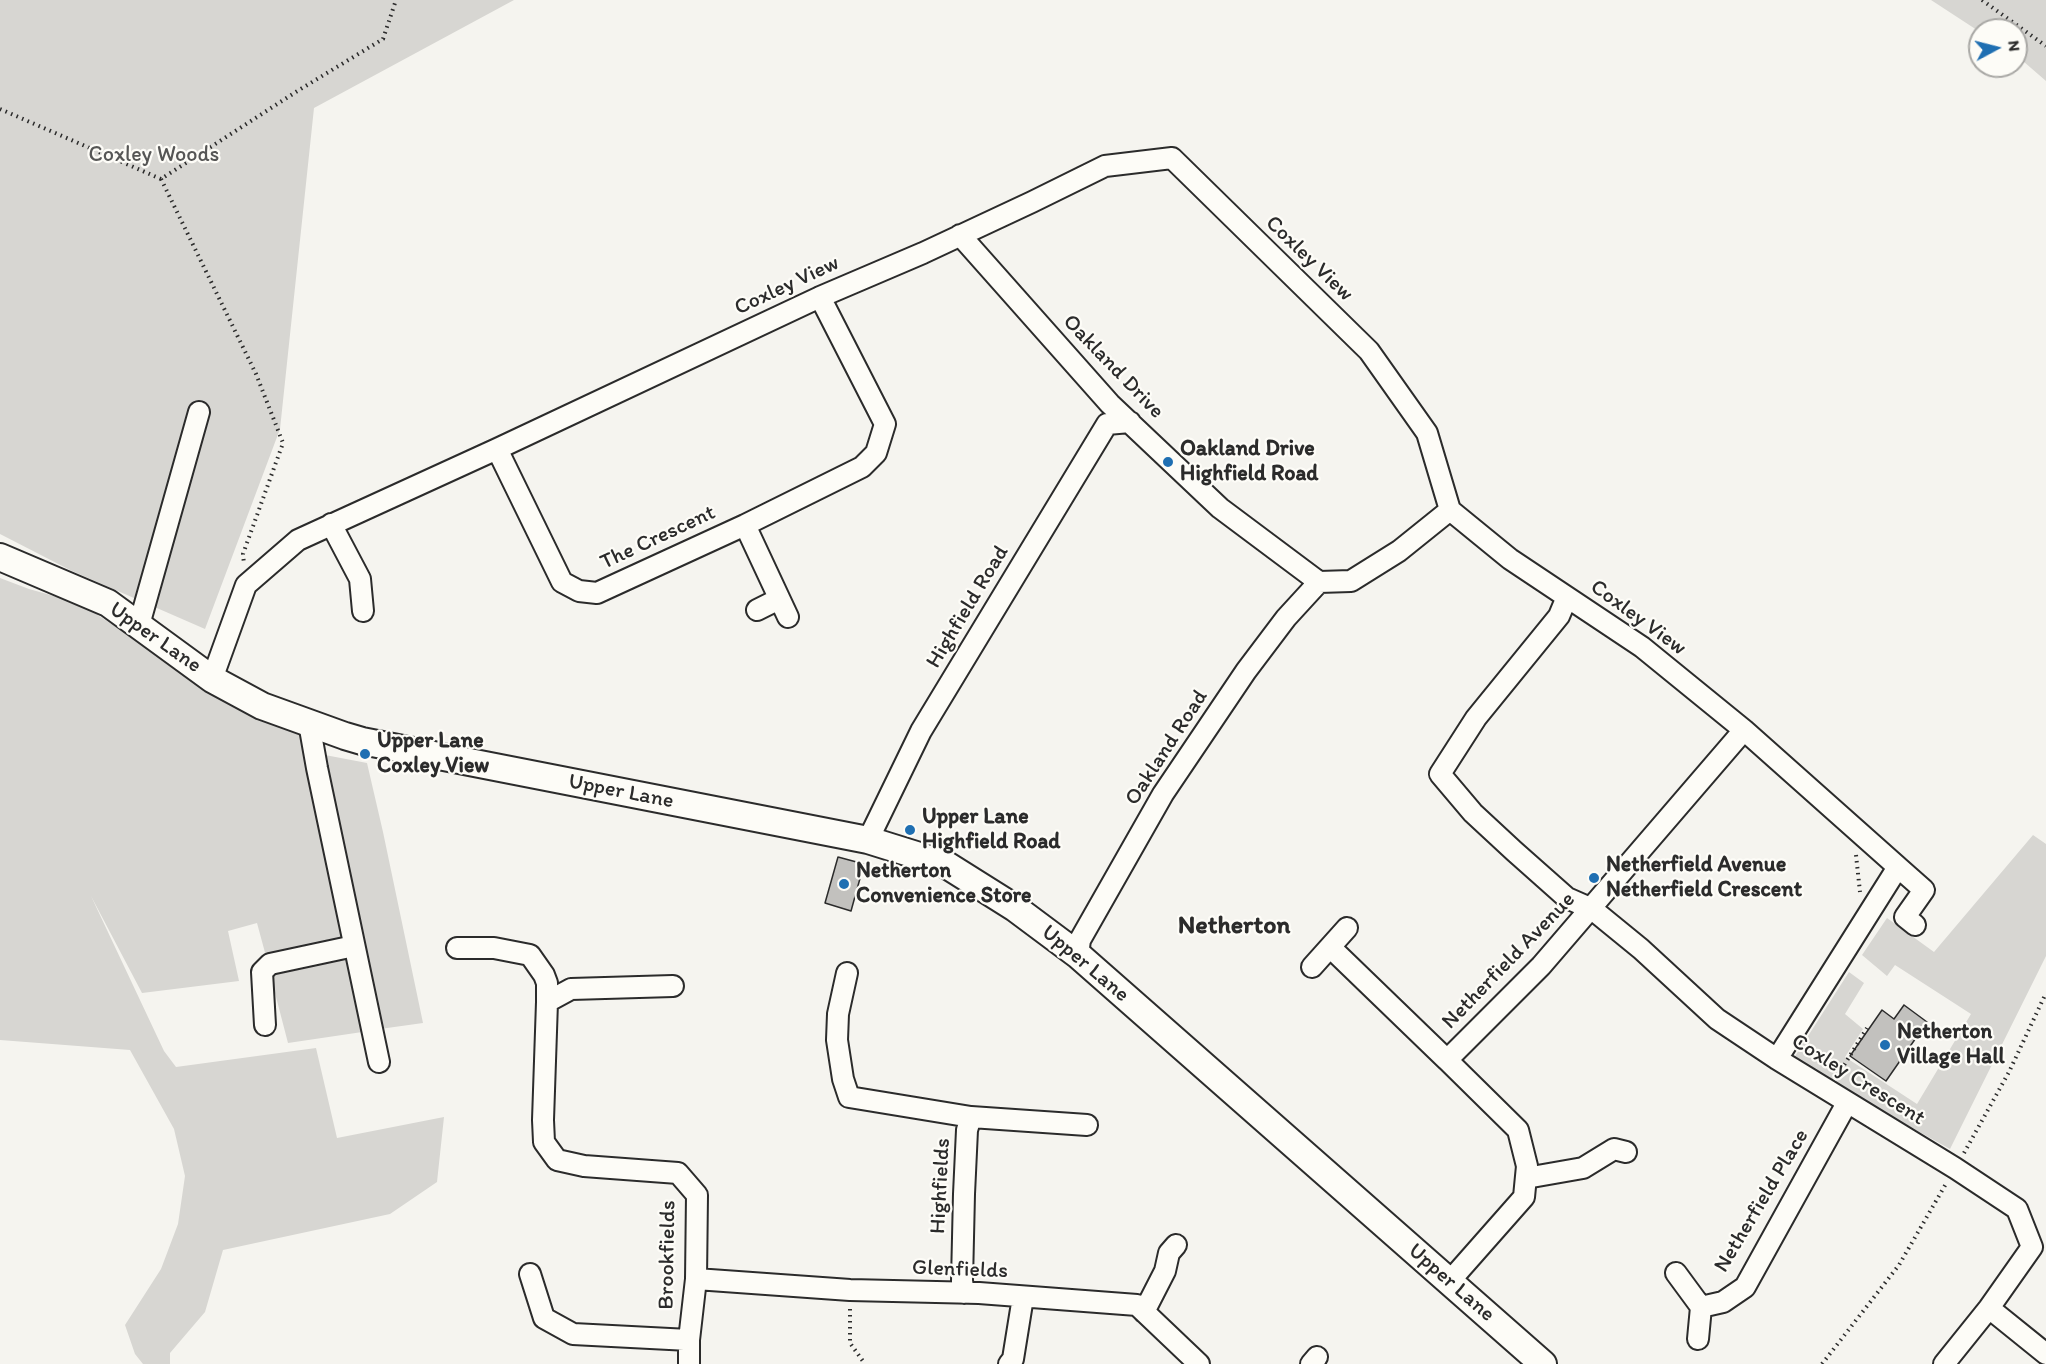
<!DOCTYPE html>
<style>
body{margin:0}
#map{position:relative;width:2046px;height:1364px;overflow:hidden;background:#f5f4ef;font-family:Itim,sans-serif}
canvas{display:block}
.north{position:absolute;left:1968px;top:18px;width:60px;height:60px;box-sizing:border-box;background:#fdfcf7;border:2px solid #a9a8a5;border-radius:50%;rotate:83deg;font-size:16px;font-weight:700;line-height:24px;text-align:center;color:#2b2b2b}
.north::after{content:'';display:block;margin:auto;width:21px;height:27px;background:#1f6fb2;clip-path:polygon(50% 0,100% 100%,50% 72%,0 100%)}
</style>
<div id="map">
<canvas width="2046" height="1364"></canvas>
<div class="north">N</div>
</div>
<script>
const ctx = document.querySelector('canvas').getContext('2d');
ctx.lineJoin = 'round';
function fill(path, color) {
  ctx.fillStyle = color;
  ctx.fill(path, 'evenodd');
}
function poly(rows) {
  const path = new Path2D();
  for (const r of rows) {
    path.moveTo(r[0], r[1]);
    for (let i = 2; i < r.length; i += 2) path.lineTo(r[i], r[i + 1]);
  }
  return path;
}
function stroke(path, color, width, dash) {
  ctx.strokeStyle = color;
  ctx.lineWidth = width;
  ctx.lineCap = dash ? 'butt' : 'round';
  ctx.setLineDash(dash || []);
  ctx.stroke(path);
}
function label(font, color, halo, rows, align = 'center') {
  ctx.font = font + ' Itim,sans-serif';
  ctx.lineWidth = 4.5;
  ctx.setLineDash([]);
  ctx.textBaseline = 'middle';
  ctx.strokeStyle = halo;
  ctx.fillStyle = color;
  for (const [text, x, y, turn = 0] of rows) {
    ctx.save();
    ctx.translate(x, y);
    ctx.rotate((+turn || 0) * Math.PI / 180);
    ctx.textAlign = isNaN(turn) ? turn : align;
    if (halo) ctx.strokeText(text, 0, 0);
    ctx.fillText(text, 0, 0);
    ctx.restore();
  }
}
fill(poly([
 [0,0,514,0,314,108,280,429,205,629,72,571,0,534],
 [1931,0,2046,0,2046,81,2016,55,2016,30,1980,30,1980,32],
 [0,578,29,589,79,603,236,704,302,730,304,751,367,763,383,832,423,1023,380,1029,359,934,267,960,257,923,228,931,239,981,142,993,91,896,164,1051,176,1067,316,1048,337,1138,444,1117,437,1182,390,1214,223,1250,205,1312,170,1353,170,1364,143,1364,135,1354,125,1325,161,1269,178,1224,185,1176,174,1129,130,1050,0,1040],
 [2033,835,2046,844,2046,956,1950,1149,1792,1061,1849,972,1864,983,1845,1014,1863,1029,1845,1057,1917,1104,1971,1014,1895,965,1887,976,1862,955,1887,918,1934,952],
 [351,956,369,1031,288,1043,269,970]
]), '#d7d6d2');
const building = poly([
 [838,857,864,864,851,911,825,903,838,857],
 [1904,1005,1927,1022,1886,1081,1850,1056,1882,1010,1894,1019,1904,1005]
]);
fill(building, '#c2c1be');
stroke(building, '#2b2b2b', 1.5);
const minor = poly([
 [960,235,1110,404,1220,508,1319,582,1351,581,1399,551,1450,510],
 [497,449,562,582,579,591,597,593,745,525,862,467,876,453,885,424,820,297],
 [331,524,360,579,363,611],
 [745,525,788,617],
 [1567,597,1559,616,1476,718,1440,774,1473,813,1514,851,1567,898,1592,909,1641,949,1717,1019,1777,1059,1955,1168,2017,1209,2032,1247,1989,1308,1944,1364],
 [757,610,779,599],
 [139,625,199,412],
 [212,679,246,585,298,540,497,449,820,297,923,253,1032,202,1105,166,1172,158,1369,351,1427,433,1450,510,1510,559,1642,647,1744,730,1898,867,1777,1059],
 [309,723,317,768,379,1062],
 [868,840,921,731,1107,424,1130,422],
 [1898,867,1924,890,1905,917,1915,925],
 [1330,947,1447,1060],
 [457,948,494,948,530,955,544,975,547,983,547,1002,543,1120,544,1142,557,1160,584,1166,678,1173,697,1195,696,1279,689,1340,689,1364],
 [1078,955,1080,940,1163,794,1246,671,1286,618,1319,582],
 [1312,967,1347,928],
 [847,973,838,1014,837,1040,843,1079,849,1097,971,1117],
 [547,1002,571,989,673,986],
 [265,1025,262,972,270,964,354,946],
 [1526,1178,1583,1168,1614,1149,1626,1152],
 [1676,1273,1701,1307],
 [530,1274,544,1318,573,1334,689,1340],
 [696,1279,850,1290,979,1293,1137,1305,1199,1364],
 [1449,1282,1524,1197,1527,1166,1518,1130,1447,1060,1541,966,1744,730],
 [964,1293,962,1281,964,1194,967,1130,971,1117,1087,1125],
 [1989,1308,2046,1354],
 [1144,1312,1165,1271,1169,1253,1176,1245],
 [1698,1339,1701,1307,1723,1302,1745,1287,1847,1103],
 [1009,1364,1013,1359,1023,1297],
 [1311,1364,1317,1357]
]);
const major = poly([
 [0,557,108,603,212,679,262,706,345,736,362,741,868,840,945,864,1015,908,1078,955,1543,1364]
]);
stroke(minor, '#2b2b2b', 24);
stroke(major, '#2b2b2b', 30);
stroke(poly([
 [1982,0,2046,46],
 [0,109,161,179,299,90,383,39,396,0],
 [161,179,256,374,283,443,243,554,244,564],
 [1856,855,1860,892],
 [1838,1075,1867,1028],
 [1964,1153,2009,1072,2046,993],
 [850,1309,850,1343,865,1364],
 [1822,1364,1899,1265,1947,1182]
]), '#2b2b2b', 4, [1.5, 4.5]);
stroke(minor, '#fdfcf7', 20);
stroke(major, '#fdfcf7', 26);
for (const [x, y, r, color] of [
 [1168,462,6,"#1f6fb2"],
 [365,754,6,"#1f6fb2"],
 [910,830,6,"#1f6fb2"],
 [1594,878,6,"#1f6fb2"],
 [844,884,6,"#1f6fb2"],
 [1885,1045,6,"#1f6fb2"]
]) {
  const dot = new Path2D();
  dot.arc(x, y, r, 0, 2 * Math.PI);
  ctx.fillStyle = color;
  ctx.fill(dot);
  stroke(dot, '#fdfcf7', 2);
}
label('22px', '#565655', '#fdfcf7', [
 ["Coxley Woods",154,155]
]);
label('22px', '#2b2b2b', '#fdfcf7', [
 ["Coxley View",1309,259,44],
 ["Coxley View",787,286,-25],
 ["Oakland Drive",1113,367,46],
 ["The Crescent",658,538,-25],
 ["Highfield Road",968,607,-59],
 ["Coxley View",1638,618,36],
 ["Upper Lane",155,638,35],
 ["Oakland Road",1167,748,-57],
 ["Upper Lane",621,792,11],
 ["Netherfield Avenue",1509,961,-46],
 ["Upper Lane",1085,964,40],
 ["Coxley Crescent",1858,1080,32],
 ["Highfields",941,1186,-87],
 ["Netherfield Place",1762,1201,-59],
 ["Brookfields",668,1255,-89],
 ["Glenfields",960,1270,2],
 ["Upper Lane",1451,1283,41]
]);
label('bold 22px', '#2b2b2b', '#fdfcf7', [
 ["Oakland Drive",1180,449],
 ["Highfield Road",1180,474],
 ["Upper Lane",377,741],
 ["Coxley View",377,766],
 ["Upper Lane",922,817],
 ["Highfield Road",922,842],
 ["Netherfield Avenue",1606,865],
 ["Netherfield Crescent",1606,890],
 ["Netherton",856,871],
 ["Convenience Store",856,896],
 ["Netherton",1897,1032],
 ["Village Hall",1897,1057]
], 'left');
label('bold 26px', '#2b2b2b', '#fdfcf7', [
 ["Netherton",1234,926]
]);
</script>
